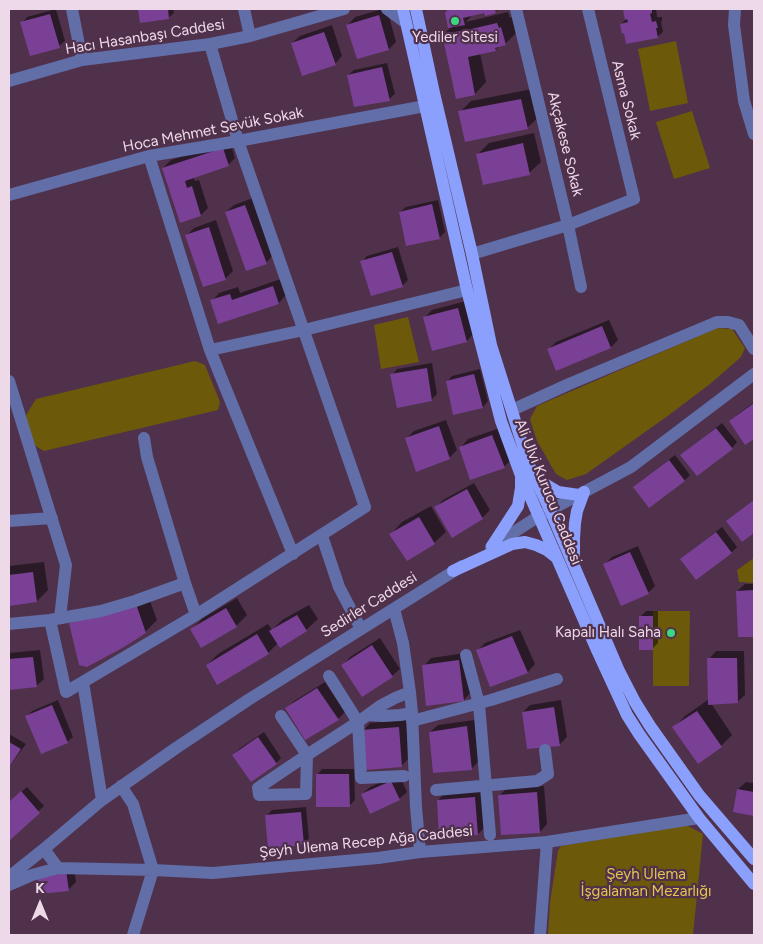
<!DOCTYPE html>
<meta charset="utf-8">
<style>
body{margin:0}
#map{position:relative;width:763px;height:944px;overflow:hidden;background:#50314b;font-family:Figtree,sans-serif}
canvas{display:block}
.frame{position:absolute;inset:0;border:10px solid #eed9e9;pointer-events:none}
.north{position:absolute;left:15px;top:879px;width:50px;height:50px;-webkit-text-stroke:4px #50314b;paint-order:stroke;rotate:0deg;font-size:14px;font-weight:700;line-height:20px;text-align:center;color:#eed9e9}
.north::after{content:'';display:block;margin:auto;width:18px;height:22px;background:#eed9e9;clip-path:polygon(50% 0,100% 100%,50% 72%,0 100%)}
</style>
<div id="map">
<canvas width="763" height="944"></canvas>
<div class="frame"></div>
<div class="north">K</div>
</div>
<script>
const ctx = document.querySelector('canvas').getContext('2d');
ctx.lineJoin = 'round';
function fill(path, color) {
  ctx.fillStyle = color;
  ctx.fill(path, 'evenodd');
}
function poly(rows) {
  const path = new Path2D();
  for (const r of rows) {
    path.moveTo(r[0], r[1]);
    for (let i = 2; i < r.length; i += 2) path.lineTo(r[i], r[i + 1]);
  }
  return path;
}
function stroke(path, color, width, dash) {
  ctx.strokeStyle = color;
  ctx.lineWidth = width;
  ctx.lineCap = dash ? 'butt' : 'round';
  ctx.setLineDash(dash || []);
  ctx.stroke(path);
}
function label(font, color, halo, rows, align = 'center') {
  ctx.font = font + ' Figtree,sans-serif';
  ctx.lineWidth = 4.5;
  ctx.setLineDash([]);
  ctx.textBaseline = 'middle';
  ctx.strokeStyle = halo;
  ctx.fillStyle = color;
  for (const [text, x, y, turn = 0] of rows) {
    ctx.save();
    ctx.translate(x, y);
    ctx.rotate((+turn || 0) * Math.PI / 180);
    ctx.textAlign = isNaN(turn) ? turn : align;
    if (halo) ctx.strokeText(text, 0, 0);
    ctx.fillText(text, 0, 0);
    ctx.restore();
  }
}
fill(poly([
 [676,41,688,103,650,111,638,49],
 [692,111,710,168,674,179,656,122],
 [408,317,419,362,381,369,374,325],
 [717,328,732,329,745,348,741,357,710,384,669,415,586,474,567,480,556,474,537,441,530,419,537,406],
 [195,361,205,365,220,402,218,410,44,451,32,444,26,415,36,399],
 [754,558,754,583,739,582,737,570],
 [653,611,690,611,689,686,653,686],
 [686,825,703,834,693,935,548,935,550,902,558,851,561,846]
]), '#6c590a');
fill(poly([
 [56,9,65,41,59,46,22,23,27,17],
 [139,9,173,9,174,13,168,18,141,22],
 [383,9,387,9,396,42,389,49,348,25,355,17],
 [449,9,499,9,495,12,485,11,473,14,466,22,508,12,510,18,512,17,516,33,505,44,500,46,496,49,480,53,486,82,475,94,443,35,453,25,447,13],
 [624,9,656,9,657,17,662,17,662,21,661,22,663,32,657,37,621,24,626,19],
 [332,25,342,56,335,64,292,43,300,36],
 [387,63,395,94,389,99,348,75,354,70],
 [532,89,539,117,527,128,460,112,471,101],
 [534,133,541,162,529,173,477,155,489,143],
 [230,141,235,158,228,165,193,177,195,181,199,180,208,208,201,215,163,168,171,160],
 [253,198,273,255,266,263,226,212,234,205],
 [438,200,445,232,439,238,400,212,406,207],
 [216,220,233,271,225,279,187,235,194,228],
 [398,247,408,280,402,286,362,262,367,256],
 [281,279,286,295,279,303,219,323,212,301,219,293,238,287,240,293],
 [466,301,474,333,467,341,433,349,425,317,432,310],
 [609,320,618,340,611,347,548,350,556,342],
 [432,363,437,394,431,400,392,375,397,369],
 [480,369,488,401,483,407,454,414,447,382,452,376],
 [754,402,754,438,746,444,730,421,738,414],
 [446,420,457,450,449,458,406,439,414,431],
 [722,423,737,442,732,448,687,450],
 [500,428,512,459,504,467,461,447,468,439],
 [675,455,690,475,685,480,650,506,640,482],
 [474,483,490,510,482,518,452,536,436,507,443,500],
 [431,506,446,532,434,543,391,534,402,522],
 [722,527,737,547,732,552,697,578,687,554],
 [638,546,655,586,648,593,605,564,612,557],
 [44,562,48,590,37,601,9,605,9,566],
 [745,584,754,584,754,636,739,636,737,591],
 [147,593,157,620,145,632,87,666],
 [237,598,247,615,236,626,192,629,203,618],
 [309,605,318,619,306,630,278,643,268,653,207,665,218,654,268,624,272,630,282,620],
 [646,611,658,611,658,643,652,649,640,617],
 [520,630,535,664,528,672,491,686,478,650,485,643],
 [380,638,400,669,392,676,343,665,350,657],
 [40,650,44,679,36,686,9,689,9,653],
 [716,651,744,651,745,695,737,702,711,703,732,735,721,746,674,728,685,716,709,699,709,659],
 [466,653,471,692,464,700,424,666,431,658],
 [325,682,345,712,338,719,287,708,294,701],
 [58,700,73,737,67,742,27,716,32,711],
 [561,700,567,737,559,745,523,712,530,705],
 [406,720,409,758,402,765,363,731,370,723],
 [475,720,479,761,472,768,430,732,438,725],
 [264,732,281,758,276,763,233,755,239,749],
 [9,734,26,744,9,767],
 [322,769,354,769,355,800,349,806,317,775],
 [399,774,407,792,399,799,362,794,370,787],
 [746,782,754,783,753,815,738,789],
 [544,786,547,824,540,832,499,796,507,788],
 [27,787,44,806,9,839,9,803],
 [483,790,485,827,478,834,438,800,445,793],
 [306,807,309,839,304,844,266,816,272,810],
 [73,863,76,882,68,890,41,893]
]), '#0007');
fill(poly([
 [138,9,168,9,169,19,140,23],
 [448,9,495,9,496,13,485,16,484,13,463,18,465,25,448,28,445,13],
 [623,9,652,9,652,13,650,14,652,22,656,21,658,28,656,28,658,38,626,44,624,33,622,34,620,24,628,22,627,19,625,20],
 [50,14,60,48,30,56,20,22],
 [379,15,389,50,357,59,346,25],
 [497,23,499,28,501,27,506,45,495,48,496,51,468,57,475,95,456,99,442,34,467,30],
 [324,32,336,65,302,76,291,43],
 [382,67,390,101,354,107,347,75],
 [521,99,528,129,465,142,458,111],
 [523,143,530,175,483,185,476,154],
 [223,148,229,166,185,181,187,188,192,186,201,216,180,223,162,168],
 [432,204,440,239,406,246,399,212],
 [245,205,267,264,246,271,225,212],
 [209,227,226,280,203,287,185,235],
 [392,252,403,287,371,296,360,261],
 [273,286,279,304,218,324,210,300,230,294,232,300],
 [458,308,467,342,432,351,423,317],
 [602,326,611,348,556,371,547,349],
 [427,368,432,401,397,408,390,374],
 [474,374,483,408,453,415,446,381],
 [754,403,754,439,745,445,729,421],
 [439,426,450,459,416,472,405,438],
 [716,428,733,449,697,476,680,455],
 [492,435,505,468,470,480,459,447],
 [669,460,685,481,649,508,633,487],
 [467,489,483,519,452,538,434,507],
 [754,500,754,533,742,542,726,521],
 [419,517,435,544,407,561,389,534],
 [716,532,732,553,696,580,680,559],
 [630,552,649,594,621,606,603,564],
 [33,572,37,602,9,606,9,575],
 [754,590,754,637,738,637,736,591],
 [136,604,146,633,124,647,87,667,79,665,69,623],
 [226,608,237,627,201,648,190,629],
 [297,615,307,631,280,648,269,631],
 [639,616,653,616,653,650,639,650],
 [257,634,269,654,217,685,206,665],
 [512,636,528,673,490,687,476,650],
 [372,645,393,677,362,697,341,665],
 [33,657,37,687,9,690,9,659],
 [707,658,737,658,738,703,708,705],
 [459,660,464,701,426,706,422,665],
 [317,688,339,720,305,740,285,708],
 [52,705,68,743,41,754,25,716],
 [554,707,560,746,527,749,522,712],
 [697,711,722,747,698,764,672,727],
 [467,726,472,770,433,773,429,732],
 [399,727,402,767,365,770,361,730],
 [258,737,277,764,251,782,232,755],
 [9,742,21,749,9,767],
 [316,774,349,774,350,807,316,807],
 [391,781,400,800,370,814,361,794],
 [737,789,754,792,754,816,733,812],
 [21,791,40,813,9,841,9,802],
 [537,792,540,833,501,835,498,795],
 [475,797,478,835,439,838,437,800],
 [301,812,304,845,268,849,265,815],
 [66,870,69,891,40,894,37,874]
]), '#794095');
stroke(poly([
 [72,9,82,60],
 [244,9,250,36],
 [387,9,406,23],
 [516,9,568,225,581,287],
 [735,9,734,25,744,101,754,134],
 [9,81,82,60,210,44,250,36,344,9],
 [149,156,210,350,293,554],
 [9,195,149,156,238,141,425,106],
 [472,254,568,225,634,199,588,9],
 [210,350,304,330,467,290],
 [9,381,66,565,60,618],
 [512,410,569,384,717,322,728,322,739,325,754,349],
 [144,438,147,457,185,583,196,615],
 [9,521,52,518],
 [322,536,339,587,361,629],
 [491,547,539,516,631,467,754,374],
 [394,609,403,643,410,692,412,713,416,807,420,852],
 [50,620,66,692,196,615,365,507,238,141,210,44],
 [9,624,50,620,101,611,135,601,185,583],
 [466,655,479,704,490,835],
 [329,676,358,722,361,778,404,776],
 [83,682,102,800],
 [368,715,383,716,400,715,412,713],
 [281,716,307,755,306,794,259,795,258,788,307,755,358,722,380,706,395,698,410,692],
 [412,721,491,700,557,679],
 [121,786,133,804,153,870,133,935],
 [436,790,537,781,548,774,545,750],
 [44,849,58,868],
 [9,877,44,849,102,800,176,748,248,700,462,566],
 [9,885,32,875,58,868,153,870,213,873,378,858,420,852,547,842,699,818],
 [540,935,547,842]
]), '#616ea8', 12);
stroke(poly([
 [403,9,467,290,501,421,520,473,597,650,627,715,639,734,699,818,754,884],
 [416,9,434,93,472,254,491,345,529,465,550,510,619,671,635,702,650,726,699,795,754,859],
 [536,479,558,492,579,495],
 [492,546,518,506,521,488,521,478],
 [574,557,574,539,575,523,577,511,584,492],
 [453,571,512,544,525,542,536,545,547,550,557,558]
]), '#8b9ffc', 12);
for (const [x, y, r, color] of [
 [455,21,5,"#3bd77e"],
 [671,633,5,"#3bd77e"]
]) {
  const dot = new Path2D();
  dot.arc(x, y, r, 0, 2 * Math.PI);
  ctx.fillStyle = color;
  ctx.fill(dot);
  stroke(dot, '#50314b', 2);
}
label('15px', '#eed9e9', '#50314b', [
 ["Hacı Hasanbaşı Caddesi",145,37,-9],
 ["Asma Sokak",626,100,76],
 ["Hoca Mehmet Sevük Sokak",213,130,-11],
 ["Akçakese Sokak",565,144,76],
 ["Ali Ulvi Kurucu Caddesi",548,492,68],
 ["Sedirler Caddesi",369,605,-32],
 ["Şeyh Ulema Recep Ağa Caddesi",366,842,-6]
]);
label('15px', '#eed9e9', '#50314b', [
 ["Yediler Sitesi",455,38],
 ["Kapalı Halı Saha",661,633,"right"]
]);
label('15px', '#e5c550', '#50314b', [
 ["Şeyh Ulema",646,875],
 ["İşgalaman Mezarlığı",646,892]
]);
</script>
